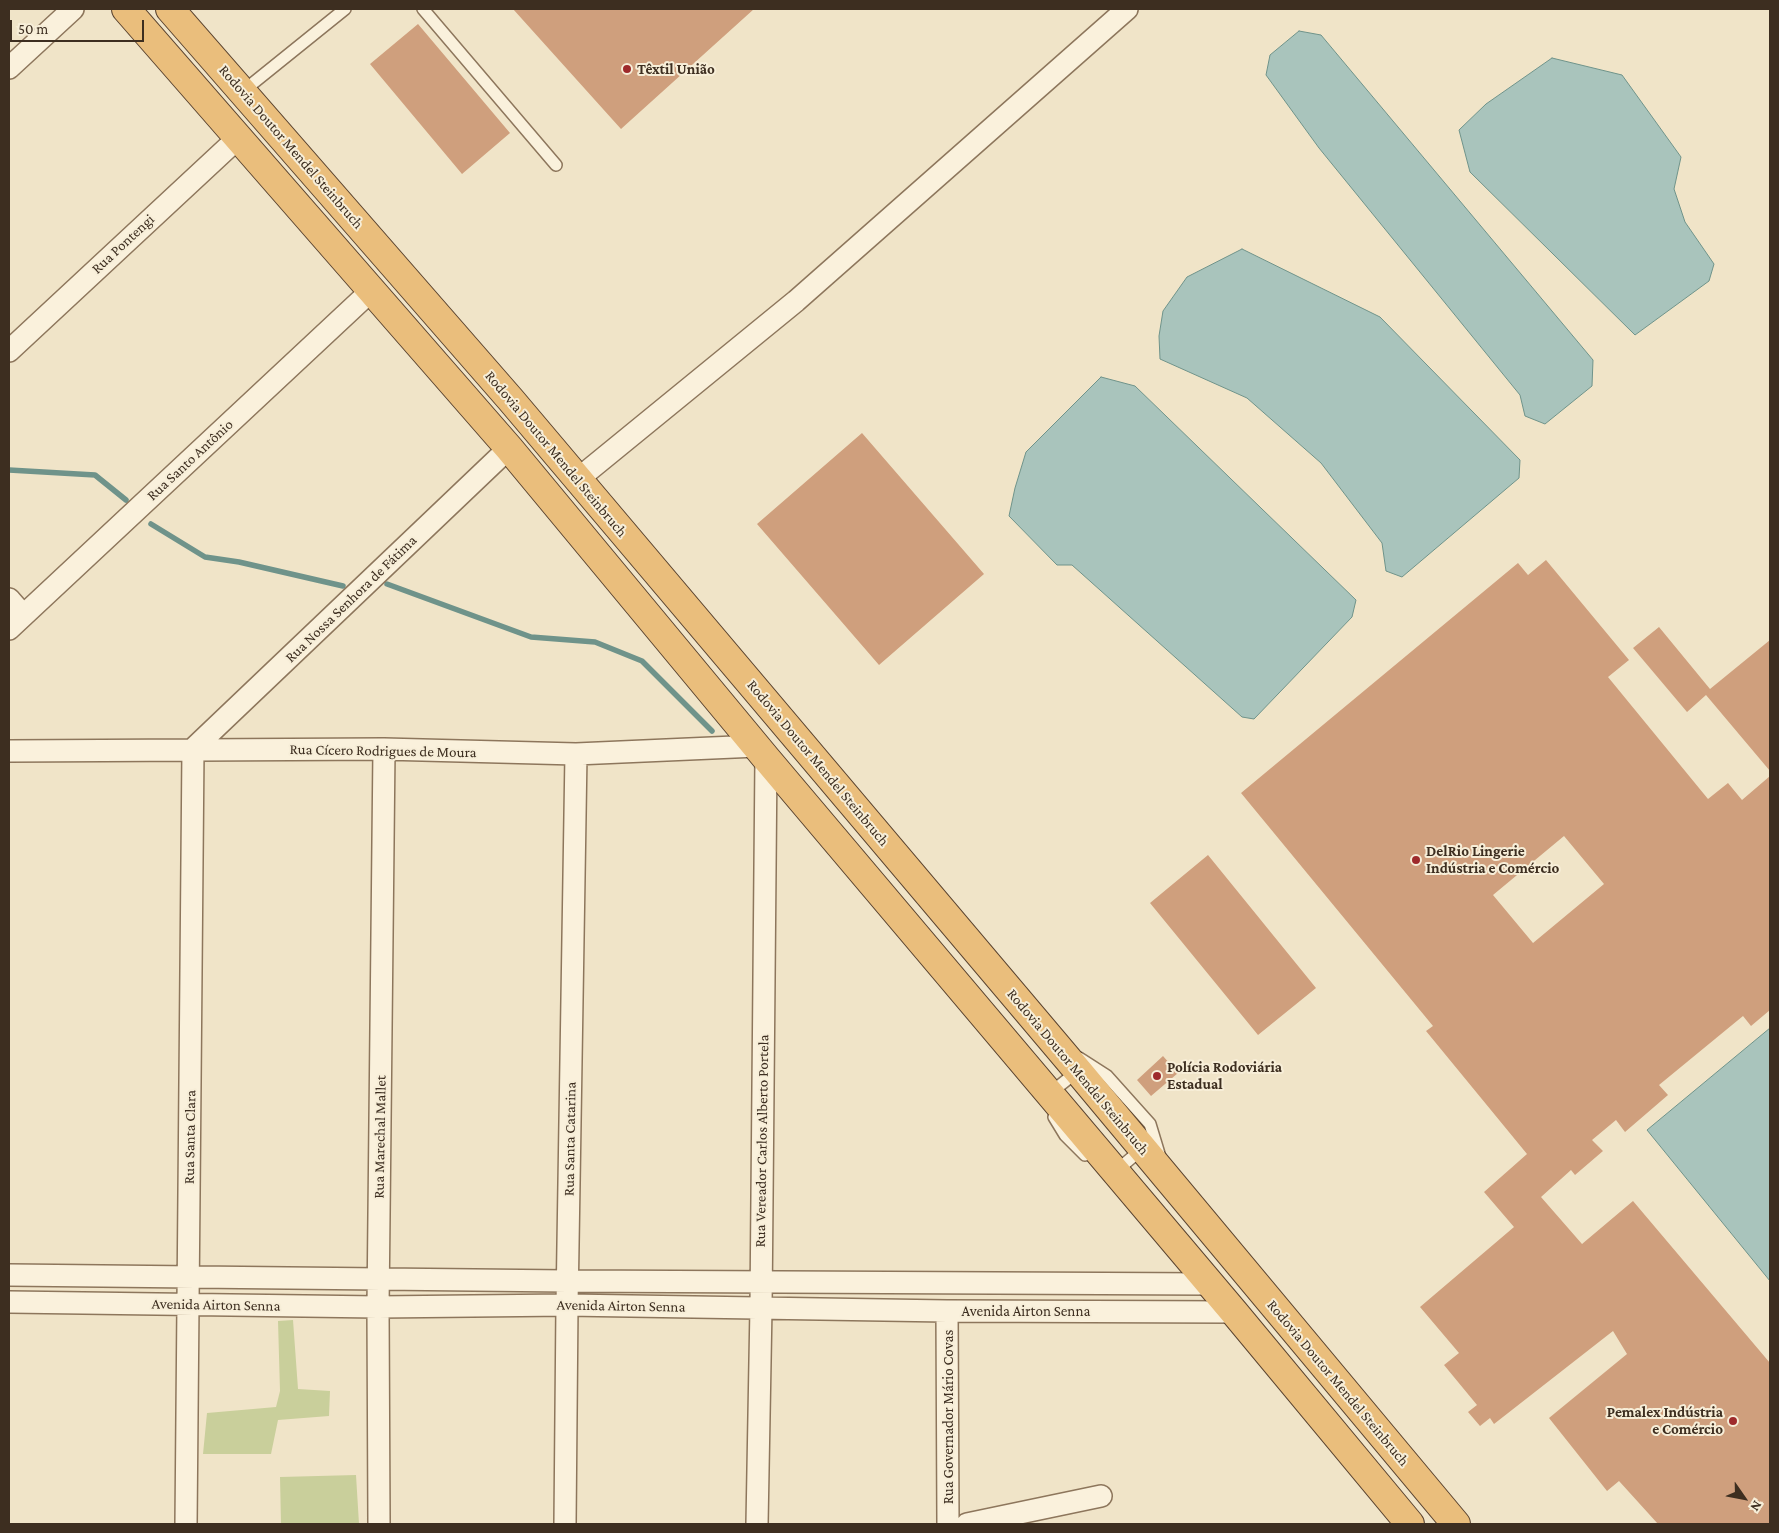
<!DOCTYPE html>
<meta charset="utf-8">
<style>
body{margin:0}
#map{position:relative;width:1779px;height:1533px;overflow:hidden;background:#f0e4c8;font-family:"Crimson Pro",serif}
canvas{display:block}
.frame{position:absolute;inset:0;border:10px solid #3d2e20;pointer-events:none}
.north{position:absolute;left:1719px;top:1473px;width:50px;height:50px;-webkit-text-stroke:4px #f7eed8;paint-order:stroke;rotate:123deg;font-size:14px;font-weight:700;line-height:20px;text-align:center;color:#3d2e20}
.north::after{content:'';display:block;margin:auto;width:18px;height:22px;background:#3d2e20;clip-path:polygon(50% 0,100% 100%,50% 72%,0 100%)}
.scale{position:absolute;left:10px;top:20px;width:134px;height:22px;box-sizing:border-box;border:2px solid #3d2e20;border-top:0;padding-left:6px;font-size:15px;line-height:18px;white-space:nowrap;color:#3d2e20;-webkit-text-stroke:4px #f7eed8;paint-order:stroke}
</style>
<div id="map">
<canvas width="1779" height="1533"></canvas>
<div class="frame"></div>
<div class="north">N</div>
<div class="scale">50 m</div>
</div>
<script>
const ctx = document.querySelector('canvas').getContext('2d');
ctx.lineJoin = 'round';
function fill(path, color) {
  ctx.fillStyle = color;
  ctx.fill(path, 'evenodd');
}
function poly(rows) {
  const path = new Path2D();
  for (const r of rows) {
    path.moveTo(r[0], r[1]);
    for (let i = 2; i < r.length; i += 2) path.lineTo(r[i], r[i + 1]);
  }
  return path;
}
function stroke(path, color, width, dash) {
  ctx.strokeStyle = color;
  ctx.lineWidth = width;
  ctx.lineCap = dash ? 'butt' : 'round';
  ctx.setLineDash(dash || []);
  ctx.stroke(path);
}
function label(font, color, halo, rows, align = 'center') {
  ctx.font = font + ' "Crimson Pro",serif';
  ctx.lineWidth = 4;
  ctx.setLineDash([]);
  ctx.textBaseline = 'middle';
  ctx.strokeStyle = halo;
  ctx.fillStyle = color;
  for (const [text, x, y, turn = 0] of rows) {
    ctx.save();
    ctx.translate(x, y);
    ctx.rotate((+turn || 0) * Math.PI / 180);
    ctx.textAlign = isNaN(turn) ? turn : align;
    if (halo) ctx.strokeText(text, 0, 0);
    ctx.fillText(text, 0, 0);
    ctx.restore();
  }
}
fill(poly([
 [293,1320,298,1389,330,1391,329,1416,278,1420,271,1454,203,1454,207,1413,276,1407,280,1391,278,1321],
 [356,1475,359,1524,281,1524,280,1477]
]), '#c9cf9b');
const water = poly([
 [1299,31,1321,35,1593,360,1592,386,1545,424,1525,416,1520,395,1319,148,1266,75,1270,55,1299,31],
 [1552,58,1622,75,1681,157,1674,189,1685,222,1714,264,1709,281,1635,335,1470,172,1459,130,1486,104,1552,58],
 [1242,249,1380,317,1520,460,1519,478,1402,577,1386,571,1382,543,1321,463,1247,398,1160,359,1159,336,1163,311,1187,277,1242,249],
 [1101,377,1135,386,1356,600,1352,617,1254,719,1242,717,1072,565,1057,565,1009,516,1015,488,1026,452,1101,377],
 [1770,1028,1770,1281,1647,1130,1770,1028]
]);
fill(water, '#a9c4bc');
stroke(water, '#6f938a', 1);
stroke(poly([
 [9,470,95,475,126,500],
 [151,524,205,557,239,562,343,586],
 [387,584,531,637,595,642,642,661,712,731]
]), '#6f938a', 5.5);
fill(poly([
 [513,9,754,9,621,129],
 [418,24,510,133,462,174,370,64],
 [862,433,984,574,879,665,757,524],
 [1546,560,1629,660,1608,677,1708,799,1728,783,1742,800,1770,776,1770,1010,1751,1026,1743,1016,1659,1085,1668,1095,1625,1132,1616,1120,1592,1140,1603,1151,1575,1175,1571,1170,1541,1197,1582,1244,1633,1201,1770,1363,1770,1524,1658,1524,1619,1481,1607,1491,1549,1418,1627,1354,1613,1331,1494,1424,1490,1418,1480,1426,1468,1412,1477,1405,1444,1365,1459,1353,1420,1307,1514,1227,1484,1192,1527,1154,1426,1031,1433,1026,1241,793,1518,563,1528,575],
 [1564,836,1604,884,1533,943,1493,895],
 [1659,627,1710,689,1770,640,1770,771,1706,695,1687,712,1633,648],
 [1208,855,1316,988,1258,1035,1150,903],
 [1163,1056,1178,1073,1151,1096,1137,1080]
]), '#cf9f7d');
const service = poly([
 [423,9,556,165],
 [242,92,345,9],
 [1079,1058,1107,1076,1150,1124,1160,1157],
 [1049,1094,1078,1071],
 [1054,1117,1065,1135,1085,1155],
 [1116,1171,1142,1149]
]);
const minor = poly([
 [9,68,73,9],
 [9,351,238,138],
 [578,479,796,301,1127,9],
 [9,599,23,615],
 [9,629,372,290],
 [9,751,384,749,576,754,757,746],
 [9,1275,567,1281,1209,1284],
 [9,1302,378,1307,567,1305,947,1311,1234,1312],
 [947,1311,948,1524],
 [186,1524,193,749,509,448],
 [379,1524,378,1307,384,749],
 [565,1524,567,1305,576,754],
 [757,1524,761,1307,766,758],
 [967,1524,1101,1496]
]);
const trunk = poly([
 [126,9,509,448,766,758,1234,1312,1410,1524],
 [170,9,511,400,1078,1071,1456,1524]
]);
stroke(service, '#8d765c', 14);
stroke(minor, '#8d765c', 24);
stroke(trunk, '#5b4430', 30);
stroke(service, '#faf1dc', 11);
stroke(minor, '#faf1dc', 21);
stroke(trunk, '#eabe7c', 28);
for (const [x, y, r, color] of [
 [627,69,5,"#9e2a2b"],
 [1416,860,5,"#9e2a2b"],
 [1157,1076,5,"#9e2a2b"],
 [1733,1421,5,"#9e2a2b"]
]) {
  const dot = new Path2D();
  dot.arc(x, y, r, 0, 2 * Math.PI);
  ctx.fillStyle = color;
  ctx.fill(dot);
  stroke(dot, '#f7eed8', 2);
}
label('bold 15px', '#3d2e20', '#f7eed8', [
 ["Têxtil União",637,69],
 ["DelRio Lingerie",1426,851],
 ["Indústria e Comércio",1426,868],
 ["Polícia Rodoviária",1167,1067],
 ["Estadual",1167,1084],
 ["Pemalex Indústria",1723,1412,"right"],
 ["e Comércio",1723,1429,"right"]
], 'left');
label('15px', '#3d2e20', '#f7eed8', [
 ["Rodovia Doutor Mendel Steinbruch",291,147,49],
 ["Rua Pontengi",123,244,-43],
 ["Rodovia Doutor Mendel Steinbruch",556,454,50],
 ["Rua Santo Antônio",190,460,-43],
 ["Rua Nossa Senhora de Fátima",351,599,-44],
 ["Rua Cícero Rodrigues de Moura",383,751,1],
 ["Rodovia Doutor Mendel Steinbruch",818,763,50],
 ["Rodovia Doutor Mendel Steinbruch",1078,1072,50],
 ["Rua Santa Clara",190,1137,-89],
 ["Rua Marechal Mallet",380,1137,-89],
 ["Rua Santa Catarina",570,1139,-89],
 ["Rua Vereador Carlos Alberto Portela",762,1141,-89],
 ["Avenida Airton Senna",216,1305,1],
 ["Avenida Airton Senna",621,1306,1],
 ["Avenida Airton Senna",1026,1311],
 ["Rodovia Doutor Mendel Steinbruch",1338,1383,50],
 ["Rua Governador Mário Covas",948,1417,-90]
]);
</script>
